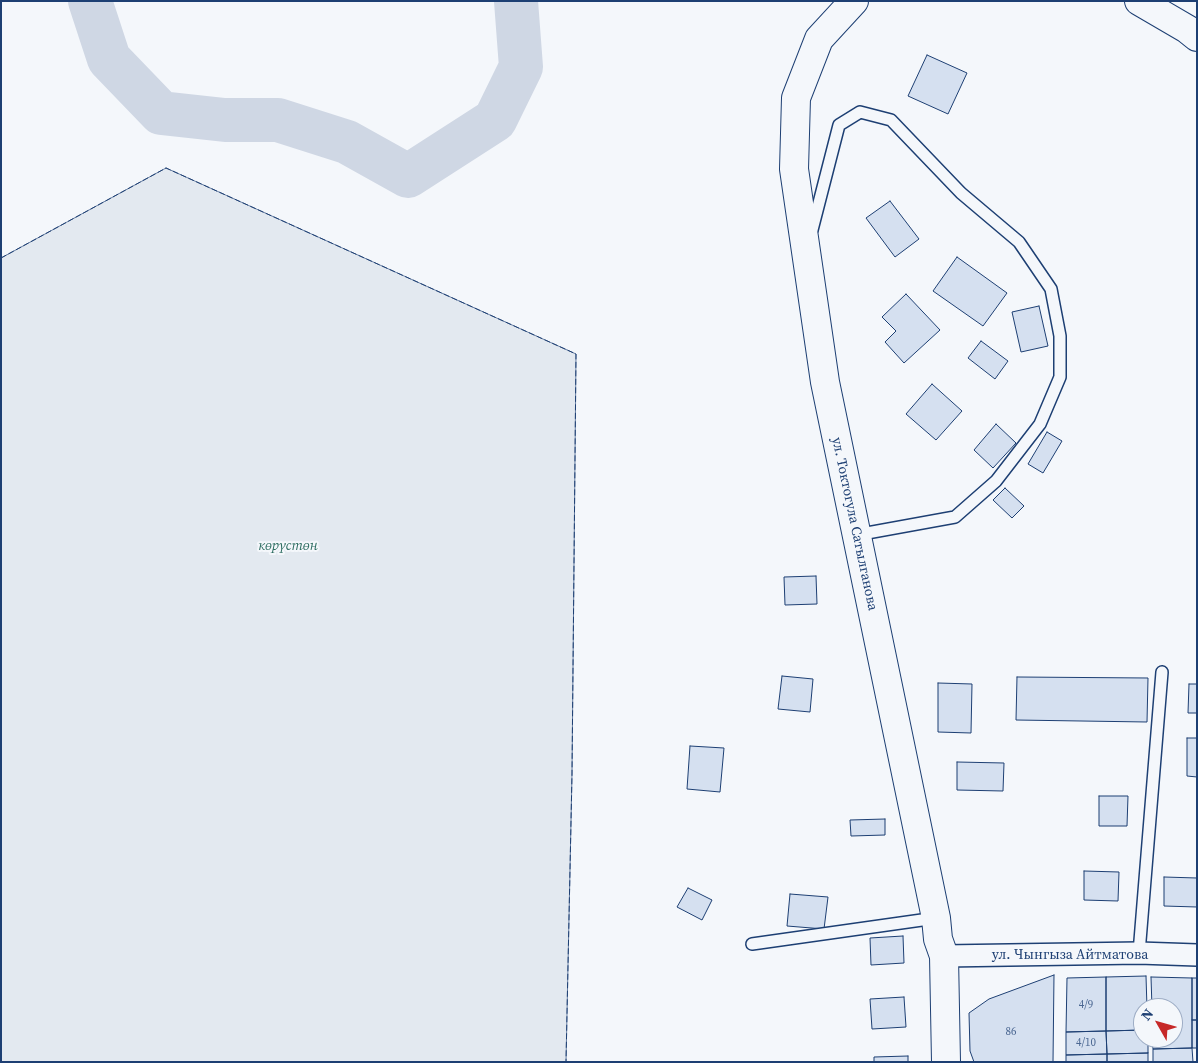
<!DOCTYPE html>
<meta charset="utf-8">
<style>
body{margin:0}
#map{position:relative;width:1198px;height:1063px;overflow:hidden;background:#f4f7fb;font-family:"Source Serif 4",serif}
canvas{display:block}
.frame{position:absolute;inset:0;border:2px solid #1d3f73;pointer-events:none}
.north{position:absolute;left:1133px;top:998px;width:50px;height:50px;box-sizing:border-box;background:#f4f7fb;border:1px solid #9eadc5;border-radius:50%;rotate:308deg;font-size:14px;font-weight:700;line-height:20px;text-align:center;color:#1d3f73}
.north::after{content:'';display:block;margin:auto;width:18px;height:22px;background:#c62828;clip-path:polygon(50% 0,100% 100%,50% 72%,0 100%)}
</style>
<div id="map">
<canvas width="1198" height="1063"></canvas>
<div class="frame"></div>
<div class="north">N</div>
</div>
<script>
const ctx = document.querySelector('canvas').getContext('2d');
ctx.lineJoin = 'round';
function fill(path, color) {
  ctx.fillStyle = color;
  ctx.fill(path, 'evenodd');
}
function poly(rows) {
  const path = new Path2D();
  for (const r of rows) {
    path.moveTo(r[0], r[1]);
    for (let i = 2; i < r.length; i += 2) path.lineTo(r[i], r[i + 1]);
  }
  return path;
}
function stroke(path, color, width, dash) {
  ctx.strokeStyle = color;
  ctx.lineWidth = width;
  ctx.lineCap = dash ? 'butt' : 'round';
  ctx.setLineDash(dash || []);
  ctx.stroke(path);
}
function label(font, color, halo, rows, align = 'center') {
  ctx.font = font + ' "Source Serif 4",serif';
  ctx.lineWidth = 4;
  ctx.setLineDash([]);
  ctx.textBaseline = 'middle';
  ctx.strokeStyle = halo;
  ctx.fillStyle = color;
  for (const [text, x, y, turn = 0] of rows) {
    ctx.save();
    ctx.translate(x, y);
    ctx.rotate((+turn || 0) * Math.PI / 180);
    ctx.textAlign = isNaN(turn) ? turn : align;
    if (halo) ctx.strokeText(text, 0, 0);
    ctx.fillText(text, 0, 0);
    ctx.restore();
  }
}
const green = poly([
 [166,168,576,354,572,774,566,1062,1,1062,1,258,166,168]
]);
fill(green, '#e3e9f0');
stroke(green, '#687fa3', 1);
stroke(poly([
 [90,1,109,59,161,113,225,120,278,120,347,142,408,176,495,120,521,67,516,1]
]), '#cfd7e4', 44);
const building = poly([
 [927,55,967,73,948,114,908,96,927,55],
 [890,201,919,239,895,257,866,218,890,201],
 [957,257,1007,293,983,326,933,291,957,257],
 [906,294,940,330,904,363,885,342,896,331,882,317,906,294],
 [1039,306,1048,346,1021,352,1012,312,1039,306],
 [981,341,1008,361,995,379,968,358,981,341],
 [932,384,962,411,936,440,906,414,932,384],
 [996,424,1016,443,993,468,974,450,996,424],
 [1047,432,1062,441,1043,473,1028,464,1047,432],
 [1005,488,1024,506,1012,518,993,500,1005,488],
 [816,576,817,604,785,605,784,577,816,576],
 [782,676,813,679,810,712,778,709,782,676],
 [1017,677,1148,678,1147,722,1016,720,1017,677],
 [938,683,972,684,971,733,938,732,938,683],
 [1189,684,1197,684,1197,713,1188,713,1189,684],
 [1187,738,1197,738,1197,777,1187,776,1187,738],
 [690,746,724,748,720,792,687,789,690,746],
 [957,762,1004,763,1003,791,957,790,957,762],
 [1099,796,1128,796,1127,826,1099,826,1099,796],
 [885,819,885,835,851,836,850,820,885,819],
 [1084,871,1119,872,1118,901,1084,900,1084,871],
 [1164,877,1197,878,1197,907,1164,906,1164,877],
 [688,888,712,900,702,920,677,907,688,888],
 [790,894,828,897,824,929,787,926,790,894],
 [903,936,904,963,871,965,870,938,903,936],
 [1054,975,1053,1062,974,1062,970,1051,969,1013,989,999,1054,975],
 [1146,976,1147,1008,1143,1008,1143,1030,1106,1031,1106,977,1146,976],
 [1106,977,1106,1031,1066,1032,1067,978,1106,977],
 [1151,977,1192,978,1192,1048,1153,1049,1152,1038,1173,1038,1173,1008,1152,1008,1151,977],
 [1192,978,1197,978,1197,1020,1192,1020,1192,978],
 [904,997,906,1027,872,1029,870,999,904,997],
 [1192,1020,1197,1020,1197,1048,1192,1048,1192,1020],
 [1143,1030,1143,1038,1148,1038,1148,1053,1107,1054,1106,1031,1143,1030],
 [1106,1031,1107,1054,1066,1055,1066,1032,1106,1031],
 [1192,1048,1193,1062,1153,1062,1153,1049,1192,1048],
 [1148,1053,1148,1062,1107,1062,1107,1054,1148,1053],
 [1107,1054,1107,1062,1066,1062,1066,1055,1107,1054],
 [908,1056,908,1062,874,1062,874,1057,908,1056]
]);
fill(building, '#d5e0f0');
stroke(building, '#1d3f73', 1);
const service = poly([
 [812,230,839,125,860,112,891,120,961,193,1019,242,1051,289,1060,336,1060,377,1040,424,996,481,955,517,856,535],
 [752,944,936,918],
 [1139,953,1162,672]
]);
const minor = poly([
 [944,956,1139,953,1197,955]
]);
const primary = poly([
 [854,1,819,39,796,98,794,169,825,382,936,918,938,939,944,956,946,1062],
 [1139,1,1187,29,1197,37]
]);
stroke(service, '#1d3f73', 14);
stroke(minor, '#1d3f73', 24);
stroke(primary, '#1d3f73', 30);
stroke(service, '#f4f7fb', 11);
stroke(minor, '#f4f7fb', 21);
stroke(primary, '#f4f7fb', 28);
stroke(poly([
 [1,258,166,168,576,354,572,774,566,1062]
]), '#1d3f73', 1, [6, 2.5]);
label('11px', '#4b6792', null, [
 ["4/9",1086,1005],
 ["86",1011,1032],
 ["4/10",1086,1043]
]);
label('14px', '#1d3f73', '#f4f7fb', [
 ["ул. Токтогула Сатылганова",854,524,78],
 ["ул. Чынгыза Айтматова",1070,955]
]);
label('italic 14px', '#2c6c60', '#f4f7fb', [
 ["көрүстөн",288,546]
]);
</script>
